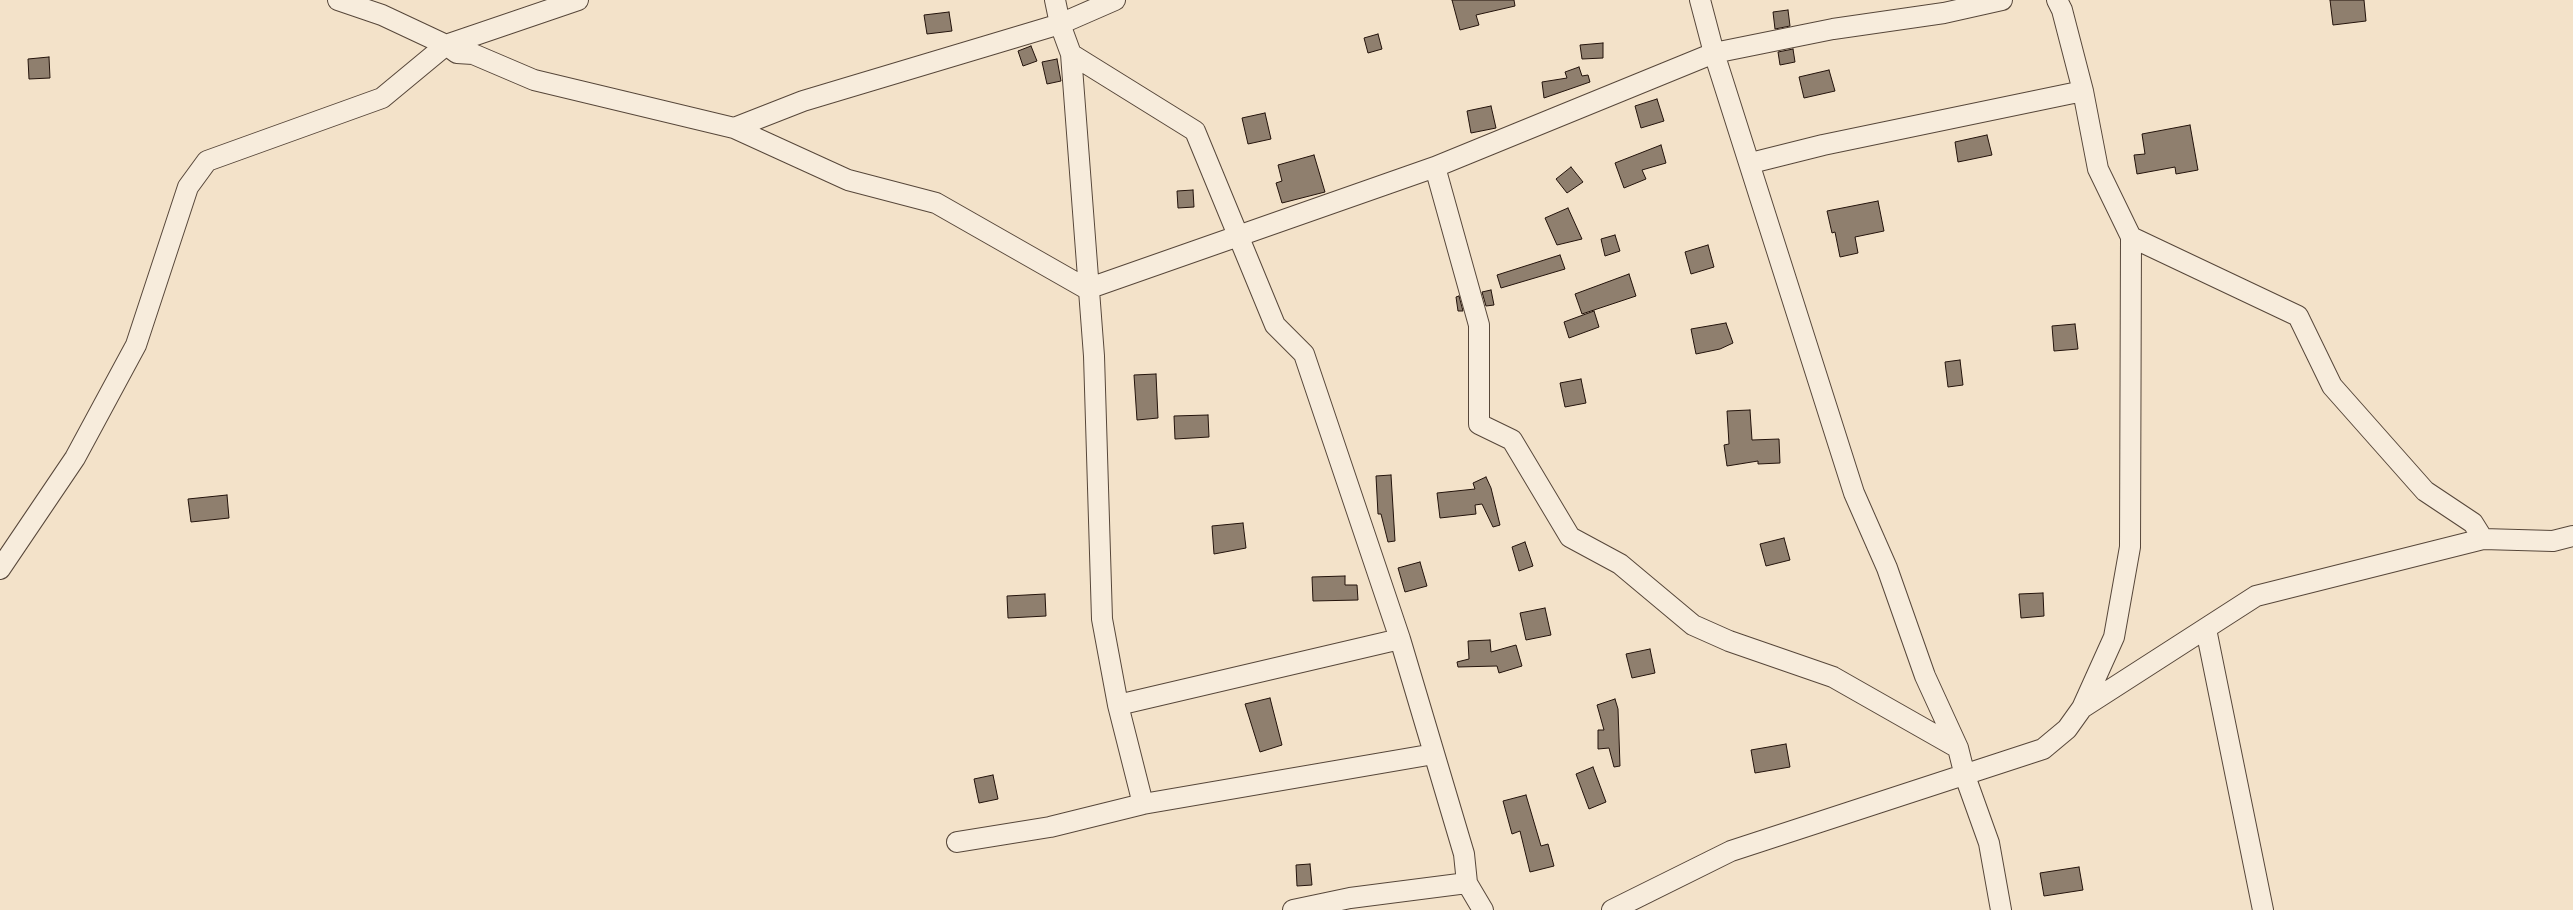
<!DOCTYPE html>
<style>
body{margin:0}
canvas{display:block;background:#f3e2c9}
</style>
<canvas width="2573" height="910"></canvas>
<script>
const ctx = document.querySelector('canvas').getContext('2d');
ctx.lineJoin = 'round';
function fill(path, color) {
  ctx.fillStyle = color;
  ctx.fill(path, 'evenodd');
}
function poly(rows) {
  const path = new Path2D();
  for (const r of rows) {
    path.moveTo(r[0], r[1]);
    for (let i = 2; i < r.length; i += 2) path.lineTo(r[i], r[i + 1]);
  }
  return path;
}
function stroke(path, color, width, dash) {
  ctx.strokeStyle = color;
  ctx.lineWidth = width;
  ctx.lineCap = dash ? 'butt' : 'round';
  ctx.setLineDash(dash || []);
  ctx.stroke(path);
}
const building = poly([
 [1452,0,1514,0,1515,6,1476,15,1479,25,1460,30,1452,0],
 [2330,0,2364,0,2366,21,2333,25,2330,0],
 [1788,10,1790,26,1775,29,1773,12,1788,10],
 [949,12,952,31,927,34,924,15,949,12],
 [1378,34,1382,49,1368,53,1364,38,1378,34],
 [1603,43,1603,58,1582,59,1580,45,1603,43],
 [1031,46,1037,61,1023,66,1018,51,1031,46],
 [1793,49,1795,62,1780,65,1778,52,1793,49],
 [49,57,50,78,29,79,28,59,49,57],
 [1057,59,1061,81,1047,84,1042,62,1057,59],
 [1579,67,1582,76,1588,75,1590,82,1544,98,1542,82,1567,78,1565,72,1579,67],
 [1829,70,1835,91,1804,98,1799,77,1829,70],
 [1657,99,1664,121,1641,128,1635,106,1657,99],
 [1491,106,1496,128,1471,133,1467,111,1491,106],
 [1265,113,1271,139,1248,144,1242,118,1265,113],
 [2190,125,2198,170,2176,174,2175,167,2137,174,2134,155,2145,154,2142,134,2190,125],
 [1987,135,1992,155,1958,162,1955,142,1987,135],
 [1661,145,1666,163,1642,170,1646,179,1624,188,1615,163,1661,145],
 [1314,155,1325,192,1282,203,1276,183,1282,181,1278,165,1314,155],
 [1571,167,1583,182,1567,193,1556,179,1571,167],
 [1193,190,1194,207,1178,208,1177,191,1193,190],
 [1878,201,1884,231,1855,237,1858,253,1840,257,1835,232,1832,233,1827,211,1878,201],
 [1568,208,1582,239,1557,245,1545,218,1568,208],
 [1615,235,1620,251,1605,256,1601,239,1615,235],
 [1708,245,1714,267,1691,274,1685,252,1708,245],
 [1560,255,1565,269,1501,288,1497,275,1560,255],
 [1629,274,1636,296,1582,314,1575,294,1629,274],
 [1491,290,1494,305,1486,306,1482,292,1491,290],
 [1459,296,1463,311,1458,311,1456,297,1459,296],
 [1594,311,1599,327,1569,338,1564,322,1594,311],
 [1726,323,1733,343,1720,349,1696,354,1691,329,1726,323],
 [2075,324,2078,349,2054,351,2052,326,2075,324],
 [1960,360,1963,385,1948,387,1945,362,1960,360],
 [1156,374,1158,418,1137,420,1134,375,1156,374],
 [1581,379,1586,403,1565,407,1560,383,1581,379],
 [1750,410,1752,440,1779,439,1780,463,1758,464,1758,461,1727,466,1724,445,1729,444,1727,411,1750,410],
 [1208,415,1209,437,1175,439,1174,416,1208,415],
 [1391,475,1395,541,1388,542,1381,514,1378,514,1376,476,1391,475],
 [1486,477,1491,488,1500,525,1493,527,1482,504,1475,505,1476,514,1440,518,1437,493,1475,489,1473,483,1486,477],
 [227,495,229,518,191,522,188,499,227,495],
 [1243,523,1246,548,1214,554,1212,526,1243,523],
 [1784,538,1790,560,1766,566,1760,544,1784,538],
 [1525,542,1533,566,1519,571,1512,547,1525,542],
 [1420,562,1427,586,1405,592,1398,568,1420,562],
 [1345,576,1345,585,1357,585,1358,600,1313,601,1312,577,1345,576],
 [2043,593,2044,616,2021,618,2019,594,2043,593],
 [1045,594,1046,616,1008,618,1007,596,1045,594],
 [1545,608,1551,635,1526,640,1520,613,1545,608],
 [1490,640,1491,652,1516,645,1522,666,1499,673,1497,666,1458,667,1457,662,1469,659,1468,641,1490,640],
 [1650,649,1655,673,1632,678,1626,654,1650,649],
 [1270,698,1282,745,1260,752,1245,704,1270,698],
 [1615,699,1618,709,1620,766,1614,767,1609,748,1598,749,1598,730,1604,730,1597,705,1615,699],
 [1786,744,1790,767,1755,773,1751,750,1786,744],
 [1593,767,1606,802,1589,809,1576,774,1593,767],
 [993,775,998,799,979,803,974,779,993,775],
 [1526,795,1541,846,1548,844,1554,866,1530,872,1520,831,1512,834,1503,801,1526,795],
 [1310,864,1312,885,1297,886,1296,865,1310,864],
 [2079,867,2083,890,2044,896,2040,873,2079,867]
]);
fill(building, '#8f7f6e');
stroke(building, '#23130b', 1);
const minor = poly([
 [338,0,382,15,446,45,457,53,473,54,534,80,734,128,848,180,936,203,1087,289,1435,167],
 [1055,0,1060,24,1071,54,1094,356,1102,619,1118,705,1143,804],
 [1700,0,1714,53,1854,493,1887,568,1925,676,1958,748,1965,776,1989,843,2001,910],
 [2057,0,2062,10,2083,91,2098,169,2131,237,2130,547,2114,637,2082,708],
 [1071,54,1195,131,1275,325,1304,354,1400,639,1464,854,1467,883,1483,910],
 [734,128,803,101,1060,24,1115,0],
 [1751,163,1823,145,2083,91],
 [2131,237,2298,316,2332,386,2425,491,2473,523,2483,539],
 [0,569,75,458,136,345,188,187,207,161,382,98,446,45,578,0],
 [2206,629,2263,910],
 [1118,705,1400,639],
 [1958,748,1833,677,1729,641,1693,625,1620,564,1570,537,1512,440,1479,424,1479,325,1435,167,1714,53,1833,29,1944,13,2002,0],
 [957,842,1050,827,1143,804,1434,754],
 [1293,910,1350,898,1467,883],
 [1612,910,1731,851,2043,749,2067,729,2082,708,2256,596,2483,539,2553,541,2573,536]
]);
stroke(minor, '#57473a', 22);
stroke(minor, '#f7ecdc', 20);
</script>
